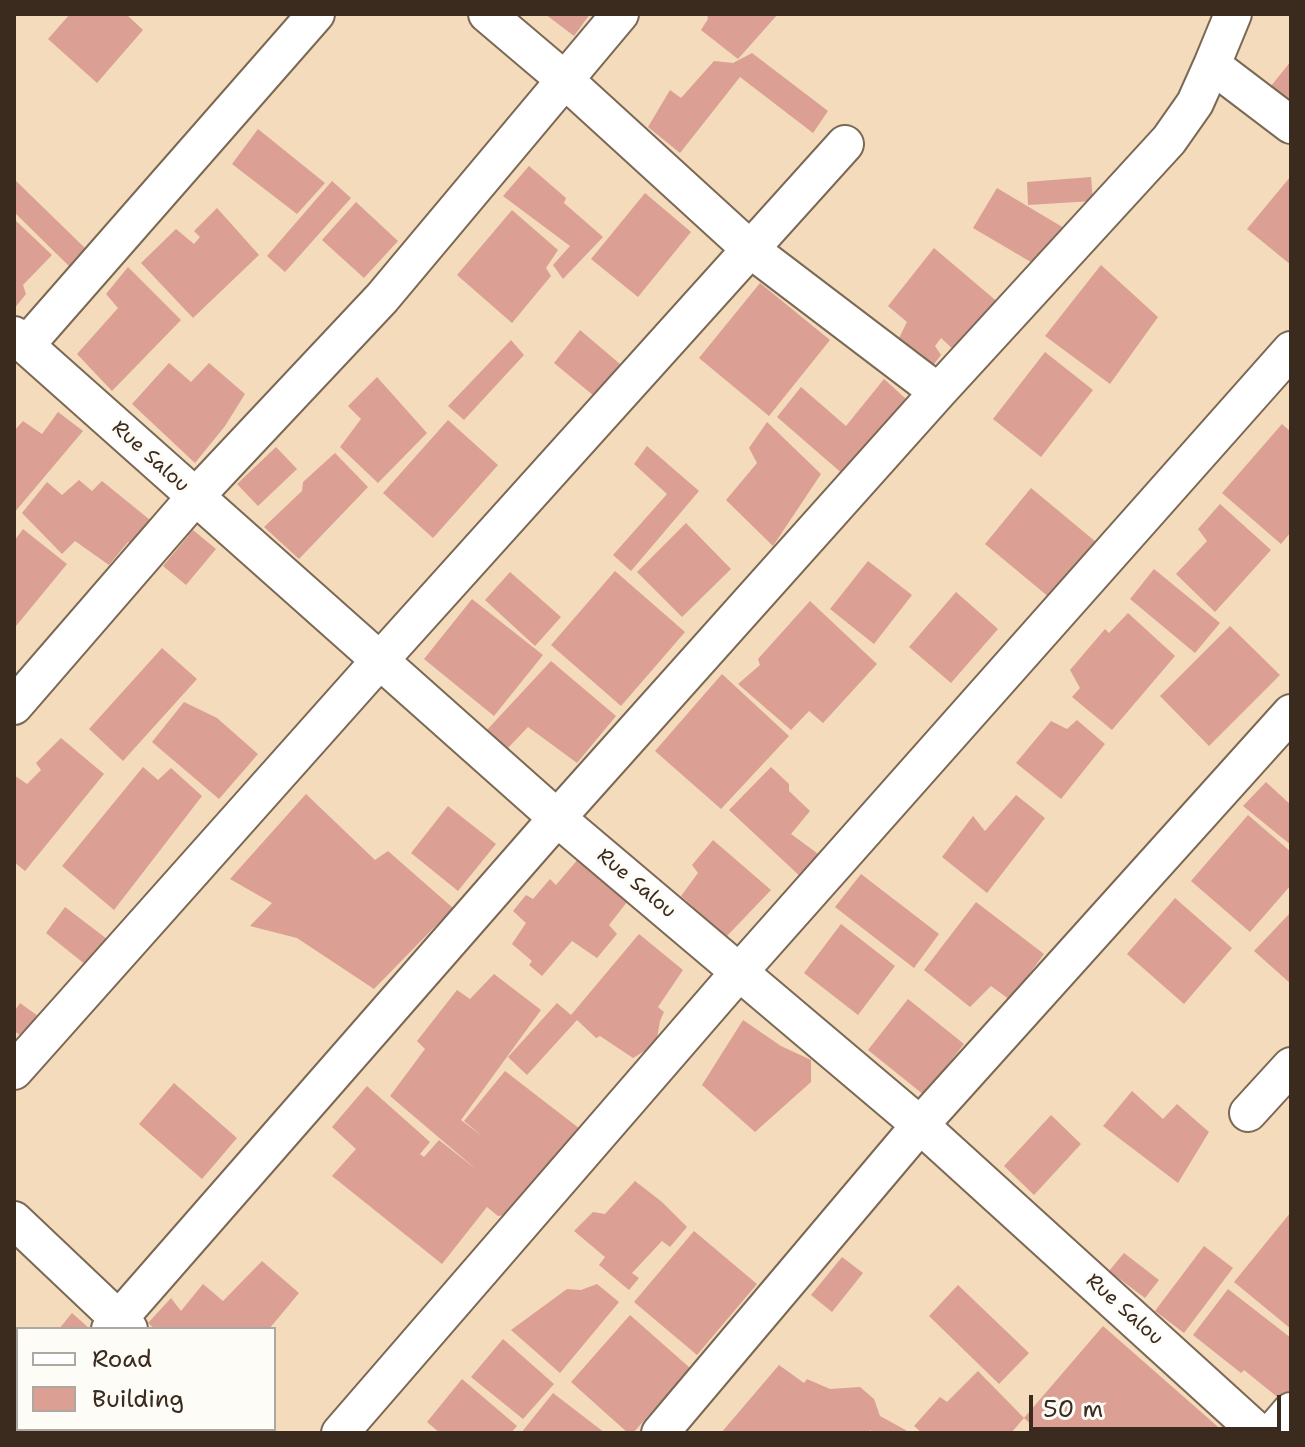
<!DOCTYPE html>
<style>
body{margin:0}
#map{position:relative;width:1305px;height:1447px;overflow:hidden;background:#f3dbbc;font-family:"Shantell Sans",sans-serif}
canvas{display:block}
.frame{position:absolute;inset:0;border:16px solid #3b2a1e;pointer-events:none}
.legend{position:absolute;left:16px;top:1327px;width:260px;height:104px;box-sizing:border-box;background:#fdfcf7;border:2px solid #afa8a0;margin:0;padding:10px 14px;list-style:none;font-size:24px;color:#3b2a1e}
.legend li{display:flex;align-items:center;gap:16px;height:40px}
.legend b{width:40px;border:2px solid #afa8a0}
.scale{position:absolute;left:1029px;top:1395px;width:252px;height:36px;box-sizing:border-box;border:4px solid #3b2a1e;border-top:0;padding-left:10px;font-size:24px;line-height:28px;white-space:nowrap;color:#3b2a1e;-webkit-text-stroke:6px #fdfcf7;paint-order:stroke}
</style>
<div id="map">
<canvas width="1305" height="1447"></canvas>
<div class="frame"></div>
<ul class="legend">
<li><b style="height:10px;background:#fff"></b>Road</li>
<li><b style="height:22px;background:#dc9f94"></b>Building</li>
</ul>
<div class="scale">50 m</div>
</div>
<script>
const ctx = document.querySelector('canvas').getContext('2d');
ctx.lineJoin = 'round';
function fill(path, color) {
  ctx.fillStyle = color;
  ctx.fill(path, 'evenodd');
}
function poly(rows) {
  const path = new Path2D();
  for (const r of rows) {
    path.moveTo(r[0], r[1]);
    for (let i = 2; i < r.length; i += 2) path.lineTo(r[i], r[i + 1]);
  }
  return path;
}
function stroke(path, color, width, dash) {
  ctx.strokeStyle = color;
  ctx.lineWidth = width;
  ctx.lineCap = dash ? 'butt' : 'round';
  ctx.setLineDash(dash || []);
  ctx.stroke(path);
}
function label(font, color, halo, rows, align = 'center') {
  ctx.font = font + ' "Shantell Sans",sans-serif';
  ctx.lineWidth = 6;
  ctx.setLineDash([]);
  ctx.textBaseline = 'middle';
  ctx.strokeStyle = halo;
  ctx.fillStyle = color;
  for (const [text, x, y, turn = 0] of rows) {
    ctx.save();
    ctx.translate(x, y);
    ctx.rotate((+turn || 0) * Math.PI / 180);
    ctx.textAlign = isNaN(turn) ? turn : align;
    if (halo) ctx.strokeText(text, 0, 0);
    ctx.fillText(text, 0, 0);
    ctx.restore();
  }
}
fill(poly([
 [70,14,126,14,143,30,97,83,48,39],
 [545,14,590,14,574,36],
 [707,14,778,14,738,59,701,30,708,19],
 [752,53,828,111,813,133,740,77,680,153,648,127,670,90,681,98,714,61,733,63],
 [1291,61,1291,103,1271,86],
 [258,129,325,183,297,214,232,164],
 [529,166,566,198,564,203,603,237,563,279,553,265,570,246,503,196],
 [1291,176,1291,265,1247,229],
 [1091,177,1093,201,1028,205,1027,182],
 [14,179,87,250,70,267,14,212],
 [332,181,351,198,285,272,267,256],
 [997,188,1064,228,1041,268,973,228],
 [645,193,691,232,638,297,591,259],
 [356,202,398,241,364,278,322,240],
 [217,208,259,255,193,318,141,263,176,229,194,244,200,237,194,231],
 [512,210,558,250,546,268,551,276,512,323,457,275],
 [14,219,52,255,23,285,26,294,14,309],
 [934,248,1000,304,956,352,941,338,935,346,941,355,931,368,899,338,907,322,888,306],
 [1101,265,1158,317,1110,384,1045,336],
 [128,267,181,320,112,391,77,354,118,308,106,294],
 [760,283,830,340,769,416,699,358],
 [580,330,620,364,594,396,554,363],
 [511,340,524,355,464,420,448,406],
 [1045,352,1093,390,1041,457,993,419],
 [169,363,191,382,209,363,245,394,225,426,195,463,132,404],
 [377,377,427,433,378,483,340,447,361,419,348,406],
 [884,379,916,408,852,482,777,417,801,387,846,426],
 [58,412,83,431,14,513,14,431,23,421,42,434],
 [448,420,498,465,433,538,383,493],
 [767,422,821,474,773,546,726,500,757,463,749,448],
 [1282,424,1291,432,1291,532,1281,544,1222,493],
 [647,446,699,491,631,571,613,555,667,494,634,464],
 [276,447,297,469,258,506,237,484],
 [335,453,368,487,299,559,264,527,302,491,303,482],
 [79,480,92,491,102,481,155,524,136,545,128,542,109,565,75,541,62,554,22,513,47,482,62,495],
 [1031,488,1096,542,1050,598,985,544],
 [1220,504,1271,550,1215,612,1176,574,1207,541,1198,529],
 [686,523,731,569,682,617,637,572],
 [23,529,67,564,16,626,14,541],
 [193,530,216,549,186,585,163,566],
 [868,561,912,595,874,644,830,609],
 [1154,569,1220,623,1195,653,1130,599],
 [615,571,685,632,621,706,551,645],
 [510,572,561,617,535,646,485,600],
 [956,592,998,629,951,683,909,647],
 [472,599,543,655,494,716,424,659],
 [810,601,877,664,823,723,809,711,791,730,738,684,760,665,758,659],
 [1128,613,1175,656,1112,730,1072,697,1080,688,1070,670,1105,629,1109,633],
 [1230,626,1280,675,1209,746,1160,696],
 [162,648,197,679,123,761,89,729],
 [551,661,616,716,577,763,528,727,508,748,486,731],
 [722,674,789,736,721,809,655,751],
 [184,702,217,718,258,754,219,799,152,742],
 [1077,720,1105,744,1061,799,1016,763,1051,721,1067,729],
 [61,738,104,774,25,871,14,862,14,775,27,784,41,770,36,763],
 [143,767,158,780,171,768,202,796,114,910,62,866],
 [771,767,789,784,789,791,810,811,791,834,821,856,803,879,729,810],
 [1266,782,1291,805,1291,845,1243,806],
 [306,794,375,860,388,851,453,908,374,989,297,938,250,926,272,903,230,879],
 [1016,795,1045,818,987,893,942,857,973,816,985,831],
 [448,806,496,844,458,891,411,853],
 [1248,815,1291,852,1291,885,1250,932,1191,881],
 [713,840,771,890,726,937,681,896,698,873,692,865],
 [579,858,627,902,609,925,617,934,597,958,572,941,542,976,529,965,532,961,512,944,526,923,513,911,526,895,533,899,550,879,556,885],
 [861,874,939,934,914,968,835,907],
 [1175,898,1232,948,1184,1004,1127,954],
 [976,902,1044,954,1010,1000,991,986,970,1007,924,970],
 [65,907,111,942,91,969,46,933],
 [1291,912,1291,984,1254,951],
 [841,924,895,966,858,1015,804,973],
 [639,934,683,970,658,1007,664,1012,660,1021,656,1044,633,1058,600,1036,596,1038,577,1020,527,1075,508,1057,557,1003,571,1015],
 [494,974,541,1010,461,1120,483,1137,464,1121,505,1071,602,1146,557,1207,498,1216,487,1207,442,1264,332,1176,356,1149,332,1127,367,1086,430,1142,420,1154,424,1157,439,1140,477,1170,390,1096,425,1049,417,1041,457,990,470,999],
 [908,999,964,1044,924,1095,868,1050],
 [20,1003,38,1016,23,1037,14,1031,14,1012],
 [743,1020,781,1046,811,1060,811,1082,755,1132,702,1085],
 [174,1083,237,1138,202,1179,139,1124],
 [1132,1091,1163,1119,1177,1104,1209,1132,1178,1183,1103,1126],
 [1051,1115,1081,1144,1034,1195,1004,1166],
 [635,1181,662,1202,687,1227,670,1247,662,1241,632,1273,639,1278,629,1290,599,1265,605,1257,574,1231,593,1212,605,1214],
 [1291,1212,1291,1329,1234,1282],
 [694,1231,757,1284,697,1355,634,1302],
 [1204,1246,1233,1268,1184,1333,1155,1311],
 [1124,1253,1159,1280,1145,1298,1109,1271],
 [842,1257,863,1273,832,1312,811,1295],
 [262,1261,299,1293,269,1329,155,1329,148,1323,171,1298,181,1311,203,1284,223,1301],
 [597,1284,619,1302,560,1373,511,1330,567,1289,581,1290],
 [958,1285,1029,1353,999,1384,929,1316],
 [1228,1289,1291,1338,1291,1388,1281,1400,1244,1370,1241,1373,1193,1335],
 [72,1313,90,1329,59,1329],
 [630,1315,690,1368,633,1433,628,1433,571,1382],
 [1103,1326,1225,1433,1041,1433,1024,1418,1011,1433,922,1433,914,1426,940,1397,947,1402,978,1371,1024,1418],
 [503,1339,554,1384,523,1419,471,1377],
 [779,1365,804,1383,807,1379,830,1389,860,1387,874,1399,880,1416,911,1433,874,1433,870,1430,868,1433,721,1433],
 [462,1379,517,1426,511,1433,440,1433,427,1422],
 [553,1393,605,1433,521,1433],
 [47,1429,136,1429,135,1433,43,1433]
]), '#dc9f94');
const street = poly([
 [487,14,566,81,750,249,938,392],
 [1212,65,1233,14],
 [14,335,557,818,920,1125,1259,1433],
 [26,345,316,14],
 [14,706,195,497,382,298,620,14],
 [14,1071,381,659,845,144],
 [1248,1113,1291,1066],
 [14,1220,129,1329],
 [110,1329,557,818,938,392,1169,140,1195,103,1212,65,1291,125],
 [244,1429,249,1433],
 [14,1432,18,1428],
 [340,1433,740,971,1291,350],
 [660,1433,920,1125,1291,713],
 [1272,1433,1291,1411]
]);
stroke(street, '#7b6855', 40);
stroke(street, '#fff', 36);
label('20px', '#3b2a1e', '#fdfcf7', [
 ["Rue Salou",150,457,42],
 ["Rue Salou",636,884,40],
 ["Rue Salou",1124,1310,42]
]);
</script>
